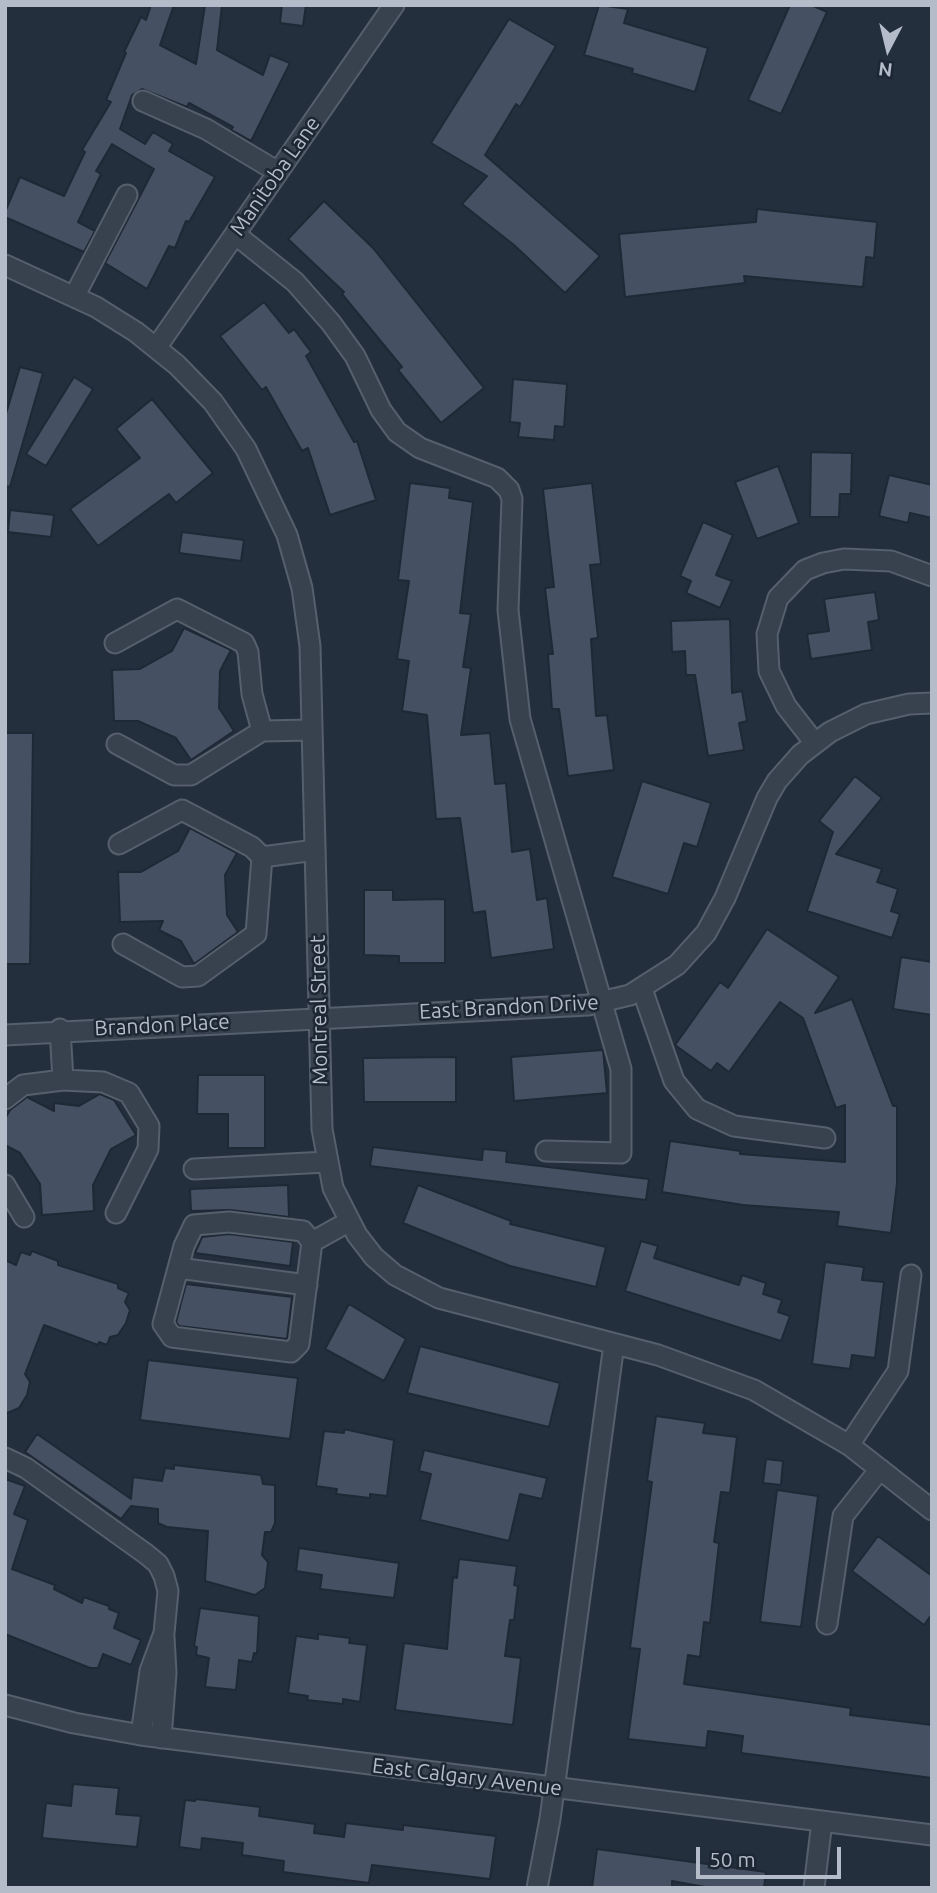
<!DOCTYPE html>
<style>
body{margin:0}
#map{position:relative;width:937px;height:1893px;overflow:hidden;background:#242f3e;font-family:Ubuntu,sans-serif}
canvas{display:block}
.frame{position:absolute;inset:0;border:7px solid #b4bcc9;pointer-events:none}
.north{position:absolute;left:853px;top:14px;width:70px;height:70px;-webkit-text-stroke:5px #1d2633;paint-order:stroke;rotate:187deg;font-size:19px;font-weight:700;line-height:28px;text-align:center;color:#b4bcc9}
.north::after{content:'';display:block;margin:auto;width:24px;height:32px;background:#b4bcc9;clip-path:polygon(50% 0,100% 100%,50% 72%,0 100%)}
.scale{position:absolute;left:696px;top:1847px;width:145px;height:32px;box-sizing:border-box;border:4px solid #b4bcc9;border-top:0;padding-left:9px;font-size:21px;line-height:24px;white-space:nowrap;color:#b4bcc9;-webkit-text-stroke:5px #1d2633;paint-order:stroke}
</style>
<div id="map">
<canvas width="937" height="1893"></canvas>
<div class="frame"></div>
<div class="north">N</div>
<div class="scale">50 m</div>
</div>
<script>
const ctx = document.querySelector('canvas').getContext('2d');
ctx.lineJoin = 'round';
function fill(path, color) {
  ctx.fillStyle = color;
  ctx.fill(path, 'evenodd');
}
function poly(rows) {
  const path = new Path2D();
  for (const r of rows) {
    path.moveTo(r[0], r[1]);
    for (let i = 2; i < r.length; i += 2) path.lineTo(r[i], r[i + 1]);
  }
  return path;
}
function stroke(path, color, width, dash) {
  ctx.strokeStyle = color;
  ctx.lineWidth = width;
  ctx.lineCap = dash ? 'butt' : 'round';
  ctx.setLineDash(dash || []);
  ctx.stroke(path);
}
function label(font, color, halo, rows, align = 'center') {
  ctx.font = font + ' Ubuntu,sans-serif';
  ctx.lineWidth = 5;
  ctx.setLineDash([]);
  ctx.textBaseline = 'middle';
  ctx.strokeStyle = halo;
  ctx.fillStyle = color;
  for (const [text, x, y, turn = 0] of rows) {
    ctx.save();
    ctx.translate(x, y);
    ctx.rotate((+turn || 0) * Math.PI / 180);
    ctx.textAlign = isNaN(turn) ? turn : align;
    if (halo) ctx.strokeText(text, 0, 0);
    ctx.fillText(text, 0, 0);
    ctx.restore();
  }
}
const building = poly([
 [151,5,174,5,160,45,196,64,205,5,222,5,217,50,263,75,270,55,290,63,251,141,231,130,233,127,189,103,187,107,142,89,132,95,120,129,145,144,153,132,173,144,169,151,215,177,189,222,186,221,175,248,169,246,147,289,105,263,154,169,112,144,96,171,101,174,78,222,95,231,84,252,5,217,5,212,20,177,64,196,85,152,82,150,111,102,106,100,126,53,124,52,141,17,146,20,151,5],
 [282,5,306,5,303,26,280,23,282,5],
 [599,5,628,9,624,23,708,48,695,92,632,73,633,69,584,55,599,5],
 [790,5,811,5,827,12,781,114,748,100,790,5],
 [509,19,556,46,520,107,516,104,485,155,600,256,565,293,514,245,462,204,487,176,431,143,509,19],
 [324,201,373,248,484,388,441,423,398,370,402,367,342,294,344,292,288,239,324,201],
 [757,209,877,222,874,258,866,257,863,287,744,276,745,283,625,297,619,234,756,222,757,209],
 [264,302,289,333,294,329,311,352,306,356,354,442,357,441,376,500,330,515,308,448,302,451,266,387,262,390,220,336,264,302],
 [20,367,43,373,10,487,5,486,5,417,20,367],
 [74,377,93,389,46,466,26,454,74,377],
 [513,379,567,384,564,427,555,426,554,440,518,437,520,423,510,422,513,379],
 [152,399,213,473,176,503,169,494,98,546,70,509,140,458,116,429,152,399],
 [811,452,852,453,851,494,840,494,839,517,810,517,811,452],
 [778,466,799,523,757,539,735,482,778,466],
 [889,475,932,485,932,518,910,513,908,523,879,516,889,475],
 [410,483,450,488,449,498,473,502,460,613,471,614,463,667,471,668,461,735,490,733,495,784,506,783,512,852,530,849,537,900,547,898,554,949,491,958,485,911,473,913,460,818,436,819,427,715,402,711,409,661,397,659,409,581,398,580,410,483],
 [592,483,601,564,590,565,598,638,591,639,596,716,607,715,614,770,568,776,559,709,552,709,548,654,553,654,545,588,554,587,543,489,592,483],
 [10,510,54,515,51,537,8,532,10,510],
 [703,522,733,535,716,575,732,581,720,608,686,593,691,581,680,576,703,522],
 [182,532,244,540,241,561,179,553,182,532],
 [875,592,879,620,868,622,872,650,811,659,807,634,829,631,824,599,875,592],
 [730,619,732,693,742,691,747,721,739,723,744,750,708,756,695,675,686,675,685,651,672,652,671,621,730,619],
 [184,628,231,650,220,671,219,708,234,731,191,760,176,738,138,721,114,721,112,670,140,669,172,651,184,628],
 [5,733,33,733,30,964,5,964,5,733],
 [855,776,882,798,836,854,882,869,877,882,898,889,891,911,900,914,892,938,807,911,833,832,819,821,855,776],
 [642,781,711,803,697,847,684,843,668,894,612,877,642,781],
 [190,828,237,853,225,875,227,915,238,932,194,964,181,941,159,930,163,921,120,922,118,872,141,872,178,851,190,828],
 [364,890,393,890,393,900,445,899,445,963,399,963,399,956,364,955,364,890],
 [767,929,839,977,815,1013,852,999,893,1106,897,1106,897,1183,891,1233,837,1226,839,1212,743,1205,662,1192,670,1141,740,1151,740,1154,845,1162,845,1105,836,1108,803,1018,780,1002,729,1072,717,1063,711,1071,675,1045,720,982,728,988,767,929],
 [901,957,932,962,932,1015,893,1009,901,957],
 [603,1050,607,1093,514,1101,511,1057,603,1050],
 [456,1057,456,1102,364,1102,363,1058,456,1057],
 [198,1075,265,1075,265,1148,228,1148,228,1114,197,1114,198,1075],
 [100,1094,114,1100,136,1135,111,1149,93,1185,94,1211,42,1215,40,1184,20,1153,5,1145,5,1119,10,1110,27,1097,54,1111,54,1103,79,1106,100,1094],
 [373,1147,482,1160,483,1149,507,1151,506,1162,649,1179,646,1200,370,1166,373,1147],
 [288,1185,289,1217,230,1210,191,1211,190,1189,288,1185],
 [418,1185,511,1221,510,1224,606,1247,596,1287,510,1266,403,1223,418,1185],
 [229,1234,293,1242,290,1266,195,1253,202,1237,229,1234],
 [641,1241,658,1246,654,1258,739,1285,742,1275,766,1283,763,1294,782,1300,778,1312,790,1316,781,1341,625,1291,641,1241],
 [32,1251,58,1261,58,1265,118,1284,118,1288,129,1293,125,1302,130,1310,126,1323,118,1335,110,1337,107,1345,99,1342,98,1345,44,1325,25,1374,30,1382,27,1395,19,1408,5,1414,5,1260,16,1265,21,1252,30,1255,32,1251],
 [825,1262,864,1267,862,1280,884,1282,875,1358,852,1355,850,1369,812,1364,825,1262],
 [186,1284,292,1297,287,1339,179,1326,176,1322,186,1284],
 [349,1304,406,1339,384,1381,325,1349,349,1304],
 [420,1346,560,1383,549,1427,407,1393,420,1346],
 [148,1360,298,1378,290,1439,140,1420,148,1360],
 [656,1416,705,1423,703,1433,737,1437,730,1493,721,1492,714,1542,719,1543,710,1623,704,1622,700,1657,688,1655,684,1684,851,1708,850,1715,932,1725,932,1778,741,1753,743,1736,708,1731,706,1748,628,1739,640,1649,630,1648,652,1482,647,1481,656,1416],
 [344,1429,394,1440,387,1496,370,1494,370,1498,336,1494,337,1489,316,1486,324,1431,344,1433,344,1429],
 [37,1434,131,1499,133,1477,162,1481,165,1468,174,1469,174,1465,261,1475,263,1484,275,1485,275,1523,271,1532,265,1532,262,1555,268,1562,265,1588,255,1595,205,1581,208,1531,167,1527,158,1523,158,1509,131,1506,121,1519,25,1452,37,1434],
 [424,1450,547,1478,542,1499,520,1494,509,1541,420,1520,431,1474,419,1471,424,1450],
 [766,1459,783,1461,781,1485,763,1483,766,1459],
 [5,1479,25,1486,14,1514,28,1520,12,1569,55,1585,54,1589,82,1603,84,1597,109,1606,109,1609,119,1613,114,1628,141,1640,131,1665,103,1654,98,1668,90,1668,5,1634,5,1479],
 [777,1490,818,1496,801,1627,760,1622,777,1490],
 [878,1536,932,1576,932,1614,924,1625,852,1571,878,1536],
 [299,1548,399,1563,394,1598,320,1589,322,1575,296,1571,299,1548],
 [459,1559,517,1566,514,1585,518,1586,514,1620,510,1620,505,1656,521,1658,513,1725,395,1710,404,1643,447,1649,453,1577,457,1578,459,1559],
 [200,1608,259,1616,257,1654,254,1653,252,1662,239,1660,236,1690,205,1687,209,1658,196,1655,197,1647,194,1646,200,1608],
 [318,1634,350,1638,349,1643,367,1645,360,1702,343,1699,343,1704,307,1700,308,1696,288,1693,296,1636,318,1639,318,1634],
 [73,1784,119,1788,116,1814,141,1816,137,1847,42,1838,46,1803,71,1806,73,1784],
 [196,1799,260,1807,259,1816,315,1824,314,1833,344,1837,346,1823,403,1830,403,1825,496,1836,490,1879,372,1865,369,1883,283,1872,284,1861,242,1855,243,1843,202,1838,201,1850,179,1847,185,1800,195,1801,196,1799],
 [597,1849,766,1872,764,1888,711,1888,672,1881,672,1888,592,1888,597,1849]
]);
fill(building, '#455162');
stroke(building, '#1f2835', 2);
const minor = poly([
 [143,101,206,129,278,172],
 [235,234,295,282,331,323,355,356,381,410,397,432,420,448,497,478,509,490,512,499,508,610,520,719,621,1069,621,1153,546,1151],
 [5,265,96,307,136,332,177,365,213,402,246,449,287,535,302,588,310,646,322,1129,333,1188,357,1235,374,1257,395,1275,439,1298,658,1355,754,1390,849,1445,932,1510],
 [75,295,127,195],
 [156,348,394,5],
 [115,643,177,609,244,643,248,652,252,694,262,731],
 [814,742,786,706,769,671,767,634,778,598,805,570,823,563,844,559,891,561,932,576],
 [117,744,174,775,191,775,262,731,312,730],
 [119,844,182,810,252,847,262,857,315,850],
 [123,944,182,977,198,976,256,934,262,857],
 [642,989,674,1081,697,1109,734,1126,825,1138],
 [60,1029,63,1080],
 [5,1035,588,1005,630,995,677,965,706,933,725,898,767,798,777,781,800,755,830,732,866,714,909,704,932,703],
 [5,1099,23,1085,63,1080,103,1082,129,1093,149,1126,148,1149,116,1213],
 [194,1169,326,1162],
 [5,1185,24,1217],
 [229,1222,303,1231,312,1242,299,1344,291,1352,172,1337,163,1324,184,1246,194,1225,229,1222],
 [312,1242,348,1222],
 [178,1268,307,1285],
 [849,1445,898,1371,911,1275],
 [5,1458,26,1468,146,1554,158,1564,164,1576,168,1591,164,1633,150,1671,141,1735],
 [827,1624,843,1516,880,1469],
 [5,1705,74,1723,141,1735,932,1835],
 [161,1738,166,1673,164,1637],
 [537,1888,550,1819,614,1344],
 [814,1888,822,1821]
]);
stroke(minor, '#565f6c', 23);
stroke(minor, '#38414e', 19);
label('21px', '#b4bcc9', '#1d2633', [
 ["Manitoba Lane",275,176,-55],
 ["East Brandon Drive",509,1007,-3],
 ["Montreal Street",319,1010,-91],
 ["Brandon Place",162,1025,-3],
 ["East Calgary Avenue",467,1777,7]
]);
</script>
